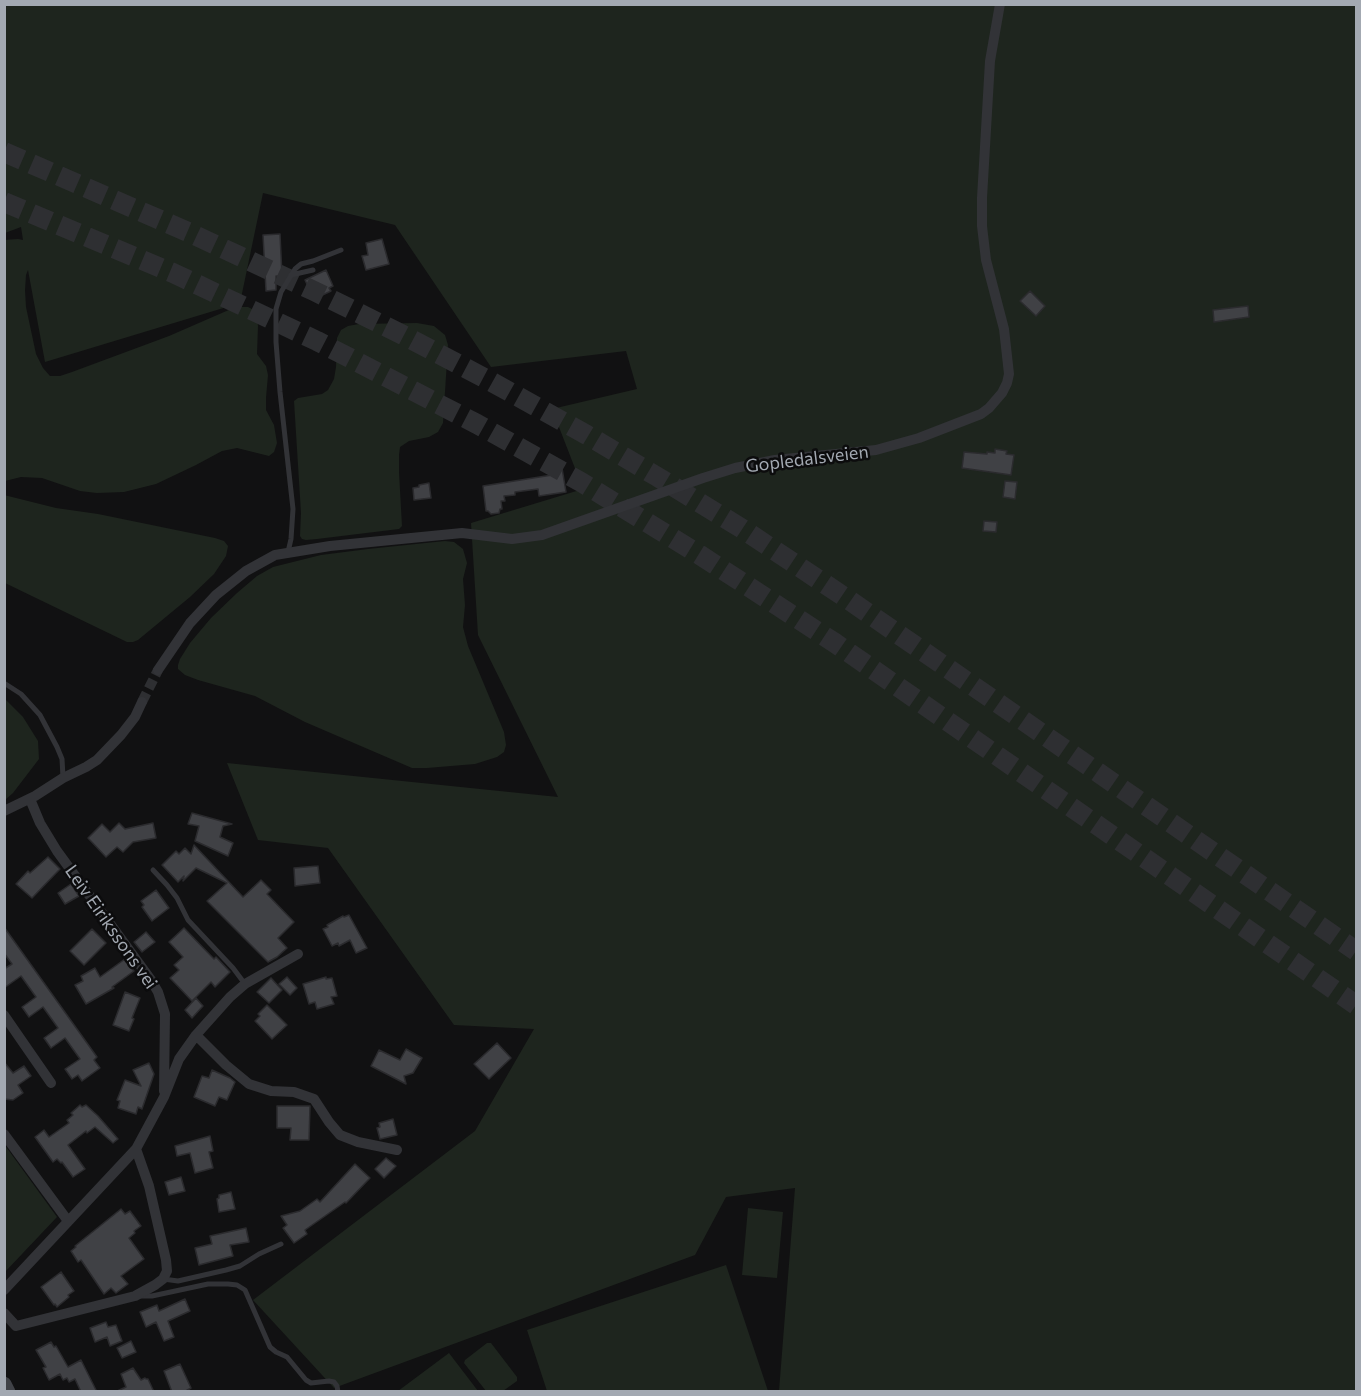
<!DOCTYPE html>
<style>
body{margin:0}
#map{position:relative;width:1361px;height:1396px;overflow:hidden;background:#111112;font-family:Commissioner,sans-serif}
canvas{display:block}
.frame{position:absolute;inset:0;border:6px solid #a3a9b2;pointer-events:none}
</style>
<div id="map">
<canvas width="1361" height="1396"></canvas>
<div class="frame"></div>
</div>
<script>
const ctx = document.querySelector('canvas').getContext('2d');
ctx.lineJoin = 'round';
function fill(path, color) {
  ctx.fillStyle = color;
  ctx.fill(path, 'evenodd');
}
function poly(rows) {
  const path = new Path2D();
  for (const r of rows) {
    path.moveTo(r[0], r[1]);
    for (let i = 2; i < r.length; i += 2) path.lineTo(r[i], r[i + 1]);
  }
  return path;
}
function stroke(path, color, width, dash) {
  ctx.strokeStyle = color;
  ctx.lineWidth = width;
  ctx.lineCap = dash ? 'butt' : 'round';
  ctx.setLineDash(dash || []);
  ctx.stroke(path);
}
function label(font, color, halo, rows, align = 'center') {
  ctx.font = font + ' Commissioner,sans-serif';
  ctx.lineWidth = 5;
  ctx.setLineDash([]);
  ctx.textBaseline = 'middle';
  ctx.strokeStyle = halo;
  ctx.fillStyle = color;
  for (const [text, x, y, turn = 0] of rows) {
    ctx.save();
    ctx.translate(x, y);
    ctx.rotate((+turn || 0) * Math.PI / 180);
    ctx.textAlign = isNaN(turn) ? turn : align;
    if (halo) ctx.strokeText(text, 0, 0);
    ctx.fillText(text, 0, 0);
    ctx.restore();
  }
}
fill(poly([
 [5,5,1356,5,1356,1391,779,1391,795,1188,726,1197,695,1255,334,1388,253,1300,475,1131,534,1029,454,1025,328,848,258,840,227,763,558,797,478,635,471,523,583,489,552,409,637,389,626,351,491,367,395,225,263,193,240,303,45,362,28,270,26,275,25,290,26,307,36,354,43,368,50,376,60,376,72,372,169,336,231,309,238,307,248,307,254,310,257,315,258,326,257,354,266,366,268,375,266,398,266,410,274,425,277,443,274,452,269,456,237,448,222,451,196,465,156,484,124,492,97,493,80,491,42,478,21,477,5,481,4,240,18,239,23,240,21,227,5,233],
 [417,323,434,326,445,335,448,345,443,423,438,432,429,437,409,441,400,447,399,455,399,472,402,526,399,529,317,539,306,540,302,539,300,536,301,513,294,401,298,398,322,394,328,390,334,379,336,367,337,338,341,330,348,326,359,324],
 [4,495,56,508,98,514,215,538,224,541,228,546,226,556,214,574,190,597,138,640,133,642,127,642,5,583],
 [445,541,454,542,463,549,467,563,463,579,465,605,463,627,468,646,504,732,506,745,504,752,497,757,475,764,427,768,412,768,305,722,255,696,198,680,185,675,178,669,178,665,180,659,190,643,211,618,237,593,257,576,273,567,321,555,368,549],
 [5,699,23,717,38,741,39,759,13,793,5,800],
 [4,1144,57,1217,5,1272,4,1272],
 [748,1208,783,1212,777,1278,742,1275],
 [726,1265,768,1391,547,1391,527,1330],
 [487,1343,491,1343,517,1377,517,1381,503,1391,486,1391,464,1363,465,1360],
 [449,1353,478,1391,398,1391]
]), '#1e251e');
const building = poly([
 [280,234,282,276,276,276,276,290,266,291,263,235,280,234],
 [382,239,389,264,366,270,362,256,368,255,366,243,382,239],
 [326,270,333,286,329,288,331,291,314,299,305,280,326,270],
 [1030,291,1045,306,1036,316,1020,301,1030,291],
 [1248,306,1249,317,1214,322,1213,310,1248,306],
 [995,449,1007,451,1006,454,1014,455,1011,475,962,468,964,452,987,454,987,452,995,453,995,449],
 [561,462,566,492,539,496,538,489,515,492,515,495,504,496,505,501,501,501,502,509,500,509,499,513,491,514,488,511,486,511,483,486,552,475,550,464,561,462],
 [1005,481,1017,482,1015,499,1003,497,1005,481],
 [429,483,431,498,414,500,413,488,419,487,419,485,429,483],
 [984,521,997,522,996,532,983,531,984,521],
 [192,813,232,824,223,826,220,837,233,843,228,856,195,841,199,826,188,824,192,813],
 [119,823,125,829,153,823,156,838,133,842,123,852,117,847,106,857,88,838,102,824,110,832,119,823],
 [194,845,243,897,261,880,271,890,267,894,294,922,278,938,287,948,277,957,268,962,207,901,227,883,196,868,183,881,184,876,178,882,162,865,176,851,179,854,185,848,191,854,194,845],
 [48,857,60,869,32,898,16,884,28,871,30,873,48,857],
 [318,866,320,883,295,886,294,868,318,866],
 [71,884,79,896,65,904,58,893,71,884],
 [156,890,169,908,152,921,142,907,144,905,141,901,156,890],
 [349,915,367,948,356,953,350,940,339,946,338,943,332,946,323,929,328,927,327,925,343,916,344,917,349,915],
 [4,927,97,1057,94,1060,100,1068,82,1081,78,1075,72,1079,65,1069,80,1059,65,1038,51,1048,44,1038,58,1028,43,1007,29,1017,22,1007,36,997,21,976,4,988,4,969,12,964,4,953,4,927],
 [184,928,214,959,216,957,230,972,215,987,211,982,192,1001,170,978,179,970,174,965,183,957,169,942,184,928],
 [92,929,106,943,84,965,70,951,92,929],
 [146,932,155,942,142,952,134,942,146,932],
 [125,959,134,971,112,987,114,988,86,1004,75,985,83,981,81,976,95,968,100,977,125,959],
 [287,977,297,988,290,995,279,984,287,977],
 [326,977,326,979,332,978,337,996,331,997,334,1004,317,1009,315,1002,309,1004,303,984,326,977],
 [271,978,282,990,269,1003,257,992,271,978],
 [125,992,140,998,132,1018,134,1019,129,1031,113,1025,125,992],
 [196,998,203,1006,192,1018,185,1010,196,998],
 [267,1005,287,1025,272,1039,255,1021,260,1016,258,1014,267,1005],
 [497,1043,511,1058,489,1079,474,1064,497,1043],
 [406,1049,422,1058,413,1073,404,1076,406,1084,371,1066,379,1050,400,1060,406,1049],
 [4,1062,13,1073,24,1066,31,1076,18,1085,23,1093,13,1100,4,1099,4,1062],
 [149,1063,154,1074,142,1109,138,1107,136,1114,118,1108,120,1101,117,1100,125,1080,141,1086,133,1070,149,1063],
 [212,1070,230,1078,235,1082,227,1100,219,1097,215,1106,194,1097,202,1076,209,1078,212,1070],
 [80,1105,82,1107,86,1105,98,1116,118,1139,113,1143,95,1127,87,1133,86,1131,68,1145,85,1169,73,1177,62,1162,61,1163,57,1159,53,1162,35,1137,44,1130,49,1137,69,1123,67,1120,73,1115,71,1113,80,1105],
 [277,1106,310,1106,309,1140,290,1140,291,1128,277,1128,277,1106],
 [393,1119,397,1135,380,1139,377,1128,380,1127,379,1123,393,1119],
 [210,1136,213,1151,209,1152,213,1168,195,1173,190,1153,177,1156,175,1146,210,1136],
 [386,1158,396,1166,384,1178,375,1169,386,1158],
 [355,1164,370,1178,346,1203,345,1202,305,1230,307,1234,294,1243,283,1228,287,1225,281,1216,300,1211,317,1199,320,1202,355,1164],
 [181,1177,185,1191,169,1195,165,1182,181,1177],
 [231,1192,235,1209,219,1212,217,1199,219,1198,219,1195,231,1192],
 [121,1209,125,1214,130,1211,141,1226,134,1231,135,1233,129,1238,144,1259,121,1276,128,1284,116,1293,111,1288,104,1294,81,1260,78,1262,71,1251,76,1247,75,1246,121,1209],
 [246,1228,249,1242,230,1245,233,1256,199,1265,195,1248,212,1244,210,1236,246,1228],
 [61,1272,74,1291,68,1295,69,1297,57,1307,55,1304,54,1305,41,1287,61,1272],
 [185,1299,190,1311,168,1321,174,1337,164,1341,156,1322,146,1327,140,1312,157,1305,159,1311,185,1299],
 [106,1322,108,1327,116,1325,122,1341,110,1346,107,1337,95,1342,90,1328,106,1322],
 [131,1341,136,1352,122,1358,117,1348,131,1341],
 [51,1342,54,1347,56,1346,68,1367,81,1360,97,1392,81,1392,75,1379,69,1382,67,1378,63,1380,60,1374,49,1380,43,1368,46,1367,36,1350,51,1342],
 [180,1364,191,1388,184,1392,172,1392,164,1371,180,1364],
 [133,1368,141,1380,145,1378,146,1379,148,1379,154,1392,115,1392,126,1387,121,1374,133,1368]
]);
fill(building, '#404145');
stroke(building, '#2b2b2e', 1.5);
stroke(poly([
 [142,702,158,670]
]), '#2e2f32', 10, [10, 5]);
stroke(poly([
 [4,152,188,232,314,291,403,335,492,382,587,435,656,476,741,528,849,600,1356,951],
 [4,202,173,273,317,341,477,424,581,482,700,555,835,643,1356,1005]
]), '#2e2f32', 20, [20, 10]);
stroke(poly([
 [291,275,313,270],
 [288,552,291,539,293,509,280,392,276,342,276,309,281,292,295,269,301,264,313,261,341,250],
 [4,683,21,694,40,715,57,747,62,759,63,777],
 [153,870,167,885,177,898,188,920,233,968,245,984],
 [163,1279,178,1281,226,1270,240,1266,259,1254,281,1244],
 [140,1296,152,1296,208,1284,228,1284,237,1285,245,1290,270,1347,276,1352,287,1357,306,1380,311,1383,329,1381,334,1382,337,1386,338,1392]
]), '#323337', 5);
stroke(poly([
 [158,670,190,623,216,595,246,571,275,555,330,546,462,533,512,539,542,535,703,478,735,468,775,460,876,450,919,438,981,414,989,408,1002,393,1007,383,1009,374,1004,329,986,260,982,226,982,198,990,61,1000,4],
 [30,799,40,823,57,851,151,980,158,992,165,1014,164,1091],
 [4,811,35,796,63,778,86,767,97,760,121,735,135,717,142,702],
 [4,1015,51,1083],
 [196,1035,226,1065,249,1084,271,1091,294,1092,314,1099,329,1122,340,1135,358,1142,397,1150],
 [4,1134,68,1221],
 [4,1290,136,1149,164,1097,179,1059,196,1035,230,997,245,984,298,954],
 [4,1313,16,1326,135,1296,155,1285,163,1279,167,1271,166,1260,149,1186,136,1149]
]), '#323337', 10);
stroke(poly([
 [4,1384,8,1392]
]), '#404247', 15);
label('18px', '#a3a9b2', '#0c0c0d', [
 ["Gopledalsveien",807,459,-7],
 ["Leiv Eirikssons vei",111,927,55]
]);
</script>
